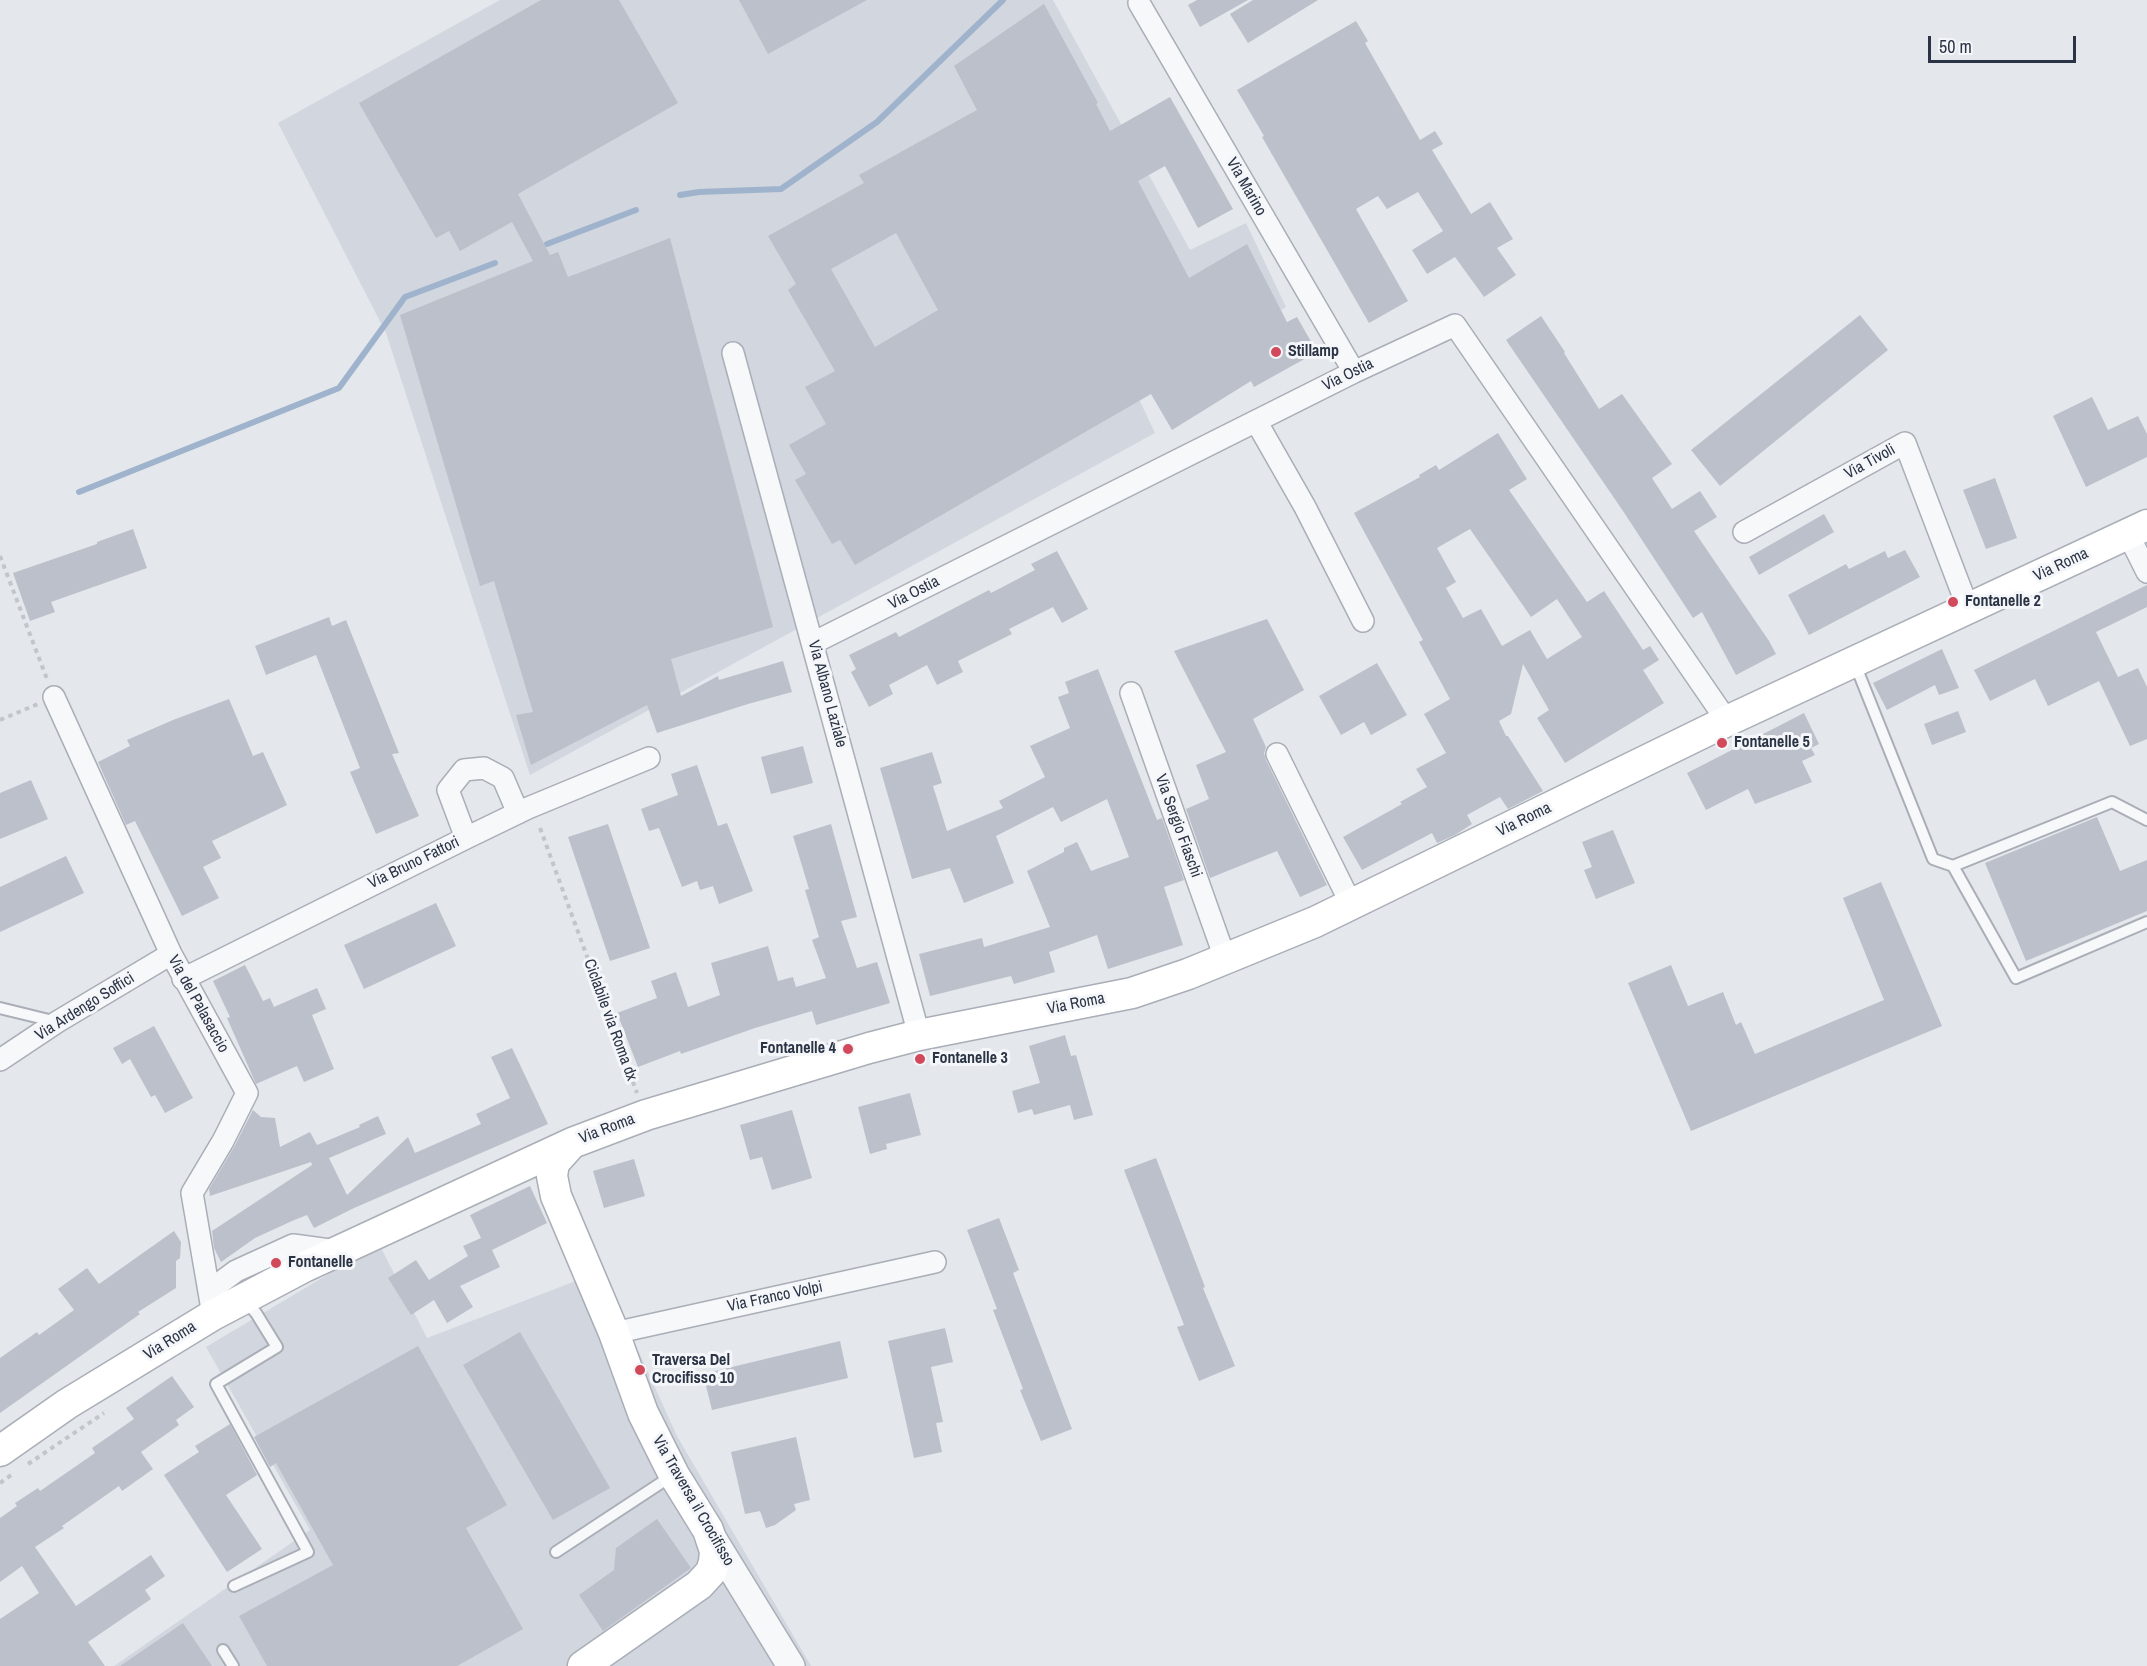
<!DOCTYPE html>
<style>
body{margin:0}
#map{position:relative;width:2147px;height:1666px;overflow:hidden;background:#e4e7ec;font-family:"Archivo Narrow",sans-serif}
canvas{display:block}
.scale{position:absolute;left:1928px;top:36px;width:148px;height:27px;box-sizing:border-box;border:3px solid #2b3445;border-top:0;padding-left:8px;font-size:18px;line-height:21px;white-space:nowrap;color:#2b3445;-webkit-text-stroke:4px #f4f6f9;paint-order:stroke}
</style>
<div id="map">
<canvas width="2147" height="1666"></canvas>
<div class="scale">50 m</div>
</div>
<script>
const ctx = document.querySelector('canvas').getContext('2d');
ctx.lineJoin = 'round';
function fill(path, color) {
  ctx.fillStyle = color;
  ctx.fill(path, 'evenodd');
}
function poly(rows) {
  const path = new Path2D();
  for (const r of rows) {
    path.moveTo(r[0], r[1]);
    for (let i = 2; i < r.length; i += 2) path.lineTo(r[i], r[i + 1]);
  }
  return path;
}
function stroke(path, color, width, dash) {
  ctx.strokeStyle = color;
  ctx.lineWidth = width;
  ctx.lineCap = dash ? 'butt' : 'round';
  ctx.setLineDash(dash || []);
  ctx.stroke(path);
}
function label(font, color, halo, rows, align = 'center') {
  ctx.font = font + ' "Archivo Narrow",sans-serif';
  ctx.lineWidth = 6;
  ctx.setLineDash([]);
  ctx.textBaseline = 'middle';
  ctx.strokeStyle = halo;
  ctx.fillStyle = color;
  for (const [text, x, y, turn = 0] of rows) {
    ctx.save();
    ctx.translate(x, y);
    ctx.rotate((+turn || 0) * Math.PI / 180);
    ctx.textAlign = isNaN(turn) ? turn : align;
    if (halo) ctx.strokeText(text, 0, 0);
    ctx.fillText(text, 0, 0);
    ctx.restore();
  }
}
fill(poly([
 [500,0,1053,0,1190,250,1246,223,1286,307,1137,395,1155,433,530,775,386,333,278,123],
 [379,1244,427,1338,602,1271,677,1436,811,1666,114,1666,310,1530,206,1347]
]), '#d2d6de');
stroke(poly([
 [680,195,699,192,781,189,877,122,1003,0],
 [547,244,636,210],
 [79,492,339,388,405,297,495,263]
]), '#9fb4cc', 6);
fill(poly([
 [541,0,619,0,678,103,518,194,550,255,558,252,568,277,670,238,773,627,671,659,681,696,718,676,719,680,783,661,792,692,748,704,657,733,647,705,531,765,516,715,533,712,494,581,480,586,400,315,533,261,512,222,460,251,449,231,436,238,359,103],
 [739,0,867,0,768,54],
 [1197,0,1248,0,1200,27,1188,5],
 [1253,0,1318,0,1248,43,1230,14],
 [1044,4,1098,103,1096,104,1110,131,1170,97,1233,209,1198,228,1165,166,1138,181,1189,278,1247,244,1287,322,1297,317,1317,352,1254,387,1251,381,1172,430,1151,394,855,565,840,540,832,544,795,480,806,474,789,445,826,424,805,387,835,371,788,290,796,284,768,236,864,183,859,175,977,110,954,66],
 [896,233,938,310,875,347,831,269],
 [1356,21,1368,41,1365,43,1420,140,1435,131,1443,144,1432,150,1471,214,1490,202,1513,239,1497,248,1516,275,1484,297,1455,257,1427,274,1412,250,1443,231,1418,192,1387,209,1378,196,1356,209,1408,301,1369,323,1262,137,1264,136,1237,90],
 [1860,315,1888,350,1720,486,1691,450],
 [1541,316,1565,352,1564,353,1599,409,1622,394,1672,464,1652,478,1672,509,1700,491,1717,517,1694,531,1769,641,1776,654,1736,675,1702,612,1693,618,1623,511,1506,340],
 [2092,397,2108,430,2138,416,2147,434,2147,457,2086,487,2053,416],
 [1498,433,1527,479,1509,490,1587,602,1604,591,1643,650,1650,646,1659,660,1643,670,1664,703,1565,763,1537,718,1549,710,1523,664,1511,714,1499,721,1506,736,1508,736,1543,791,1508,809,1500,797,1467,815,1472,824,1455,835,1437,843,1432,833,1362,870,1343,837,1402,804,1400,802,1427,787,1416,769,1446,753,1424,714,1450,699,1419,642,1423,640,1354,513,1420,477,1419,475,1436,465,1439,470],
 [1470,529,1531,617,1557,599,1582,637,1547,659,1530,630,1502,646,1481,609,1463,618,1446,588,1456,582,1437,548],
 [1995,478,2017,538,1986,549,1963,490],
 [1824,514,1834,532,1759,575,1749,557],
 [133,529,147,568,51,602,55,612,30,621,13,573,97,544,97,542],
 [1905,550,1920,577,1809,635,1788,595,1846,564,1849,569,1885,551,1888,558],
 [1057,551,1088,609,1062,623,1053,607,1009,629,1012,634,958,661,963,672,937,685,927,665,889,685,893,694,869,707,851,672,856,669,849,655,896,632,899,637,989,590,991,593,1035,570,1031,564],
 [2147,585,2147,607,2096,632,2118,677,2138,668,2147,687,2147,739,2130,746,2099,681,2048,706,2035,679,1990,701,1974,670],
 [329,617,332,626,346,620,399,753,392,754,419,816,376,834,350,772,360,768,316,655,266,675,255,646],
 [1267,619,1304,690,1253,719,1266,747,1264,753,1266,760,1327,885,1300,897,1277,851,1210,878,1186,809,1209,799,1196,765,1226,752,1174,651],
 [1942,649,1959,688,1939,695,1935,685,1887,710,1873,683],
 [1377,663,1407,715,1371,735,1364,722,1341,735,1319,696],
 [1098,669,1157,820,1162,818,1184,880,1164,887,1183,945,1108,969,1097,935,1049,952,1055,972,1014,984,1011,976,930,996,919,954,982,938,984,947,1050,927,1027,871,1064,852,1064,848,1077,842,1091,871,1129,857,1107,799,1061,822,1053,807,996,836,1014,883,964,903,950,868,912,879,880,768,932,752,942,783,933,786,947,831,1003,808,999,801,1045,777,1030,746,1070,728,1058,697,1069,693,1065,682],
 [229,699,253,756,263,752,287,805,212,841,221,858,203,867,219,898,182,916,135,821,126,825,98,762,130,746,127,740,173,720],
 [1958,711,1966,732,1932,745,1924,724],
 [1804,713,1819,744,1811,748,1815,755,1802,761,1812,782,1755,804,1748,789,1706,810,1687,773],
 [803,746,813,783,771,794,761,757],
 [697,765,718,826,727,823,753,891,719,904,713,886,700,890,697,881,682,887,659,828,649,831,641,809,678,795,671,774],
 [31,780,48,819,0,839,0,793],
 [2097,817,2120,871,2147,860,2147,911,2026,961,1985,863],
 [608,824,650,948,610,961,568,837],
 [831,824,857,917,841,921,857,968,877,962,890,1003,816,1025,812,1011,755,1028,681,1054,680,1051,638,1067,617,1013,657,998,651,981,676,972,688,1007,720,995,711,963,768,946,778,981,793,977,796,987,826,978,812,940,819,937,805,890,809,889,793,836],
 [1613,830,1635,883,1596,899,1584,870,1592,867,1582,842],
 [66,856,84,893,0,932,0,887],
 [1881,882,1942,1026,1691,1131,1628,983,1671,965,1688,1006,1723,992,1736,1025,1741,1022,1755,1054,1884,1000,1843,898],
 [436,903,456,946,364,989,344,945],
 [245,965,263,1001,270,998,274,1007,317,988,326,1009,312,1015,334,1069,304,1082,297,1066,256,1084,227,1018,230,1017,213,981],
 [154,1026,193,1098,165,1113,155,1095,151,1097,130,1059,122,1064,113,1048],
 [1065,1035,1071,1056,1076,1055,1093,1115,1074,1120,1070,1105,1034,1115,1032,1109,1018,1113,1012,1091,1040,1083,1029,1046],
 [512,1048,548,1124,354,1208,314,1228,307,1215,292,1221,255,1238,221,1262,214,1248,212,1231,312,1165,311,1162,210,1196,209,1189,234,1147,253,1110,261,1117,275,1118,280,1147,310,1132,317,1145,360,1127,359,1125,378,1116,386,1134,329,1158,347,1195,408,1137,415,1153,481,1124,476,1114,510,1098,491,1057],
 [910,1093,921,1135,886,1144,887,1149,870,1154,858,1107],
 [792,1110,812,1178,772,1190,762,1157,750,1160,740,1125],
 [1156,1158,1205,1287,1203,1288,1235,1366,1199,1381,1177,1327,1184,1325,1124,1170],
 [634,1159,645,1196,604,1208,593,1171],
 [530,1186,547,1223,492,1250,500,1267,460,1286,473,1307,447,1323,434,1300,411,1315,388,1278,416,1260,429,1280,468,1256,463,1246,481,1238,470,1215],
 [999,1218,1019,1270,1013,1273,1072,1429,1041,1441,1020,1390,1023,1389,993,1310,997,1309,967,1230],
 [174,1231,181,1242,180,1258,176,1261,176,1288,138,1312,140,1314,0,1413,0,1358,37,1332,39,1335,74,1310,58,1289,87,1268,99,1284],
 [945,1328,953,1362,931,1367,943,1422,936,1423,942,1452,914,1458,888,1341],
 [520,1332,610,1488,553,1520,463,1365],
 [840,1341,848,1378,712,1410,703,1374],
 [418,1346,507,1505,466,1528,523,1629,457,1666,267,1666,239,1616,333,1565,276,1463,270,1467,254,1437],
 [172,1376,194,1407,176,1420,179,1425,141,1452,153,1469,122,1491,119,1486,62,1526,64,1528,35,1547,76,1606,151,1555,165,1576,145,1590,151,1599,88,1642,105,1666,0,1666,0,1619,39,1593,22,1566,0,1582,0,1518,17,1506,15,1503,38,1488,40,1491,95,1453,92,1448,134,1419,126,1408],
 [230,1424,257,1475,226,1495,262,1549,227,1572,164,1475,199,1452,195,1446],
 [796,1437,810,1500,794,1504,796,1510,775,1525,766,1528,760,1511,745,1514,731,1452],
 [657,1519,691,1568,603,1631,579,1595,614,1570,616,1548],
 [183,1623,212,1666,120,1666]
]), '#bbc0ca');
const service = poly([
 [1855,664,1933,859,1953,866,2112,802,2147,820],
 [1953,866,2016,978,2147,922],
 [0,1008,57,1022],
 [556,1552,673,1475],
 [234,1586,308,1552,216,1384,277,1347,256,1313,244,1300],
 [223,1650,233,1666]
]);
const minor = poly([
 [1139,3,1354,372],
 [733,353,919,1035],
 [1256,421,1305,507,1363,621],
 [1744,532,1905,443,1968,608],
 [2128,534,2147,572],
 [813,643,1354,372,1455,325,1727,721],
 [1131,693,1225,958],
 [54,697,171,954,247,1093,223,1141,192,1193,213,1315],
 [1277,754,1351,904],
 [466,838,448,790,464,770,484,768,503,778,518,813],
 [183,979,466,838,528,808,649,758],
 [0,1060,57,1022,171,954],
 [209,1291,236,1271,293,1245,337,1251],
 [614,1333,935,1262]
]);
const tertiary = poly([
 [710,1534,791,1666]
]);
const secondary = poly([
 [572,1143,554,1163,552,1176,556,1196,614,1333,643,1413,674,1475,708,1530,715,1551,714,1562,711,1572,699,1585,583,1666],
 [0,1451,67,1404,213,1315,304,1267,572,1143,646,1115,869,1048,919,1035,1132,993,1188,974,1315,922,1727,721,2147,525]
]);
stroke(service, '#a9aeb7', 14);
stroke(minor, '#a9aeb7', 24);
stroke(tertiary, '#a9aeb7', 30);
stroke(secondary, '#a9aeb7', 33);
stroke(poly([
 [0,556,47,679],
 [0,720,38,704],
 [540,828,637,1093],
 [28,1464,104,1413],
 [0,1483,14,1473]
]), '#c2c5cb', 4, [4.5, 4.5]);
stroke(service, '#f7f8fa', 10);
stroke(minor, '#f7f8fa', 21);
stroke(tertiary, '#f7f8fa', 27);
stroke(secondary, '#fff', 30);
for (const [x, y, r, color] of [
 [1276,352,6,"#d1495b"],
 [1953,602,6,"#d1495b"],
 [1722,743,6,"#d1495b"],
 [848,1049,6,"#d1495b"],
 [920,1059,6,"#d1495b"],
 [276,1263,6,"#d1495b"],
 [640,1370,6,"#d1495b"]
]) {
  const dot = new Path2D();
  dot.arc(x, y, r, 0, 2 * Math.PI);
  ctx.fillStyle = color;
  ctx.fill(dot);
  stroke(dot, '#f4f6f9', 2);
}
label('16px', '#2b3445', '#f4f6f9', [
 ["Via Marino",1246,187,60],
 ["Via Ostia",1348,375,-26],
 ["Via Tivoli",1870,462,-29],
 ["Via Roma",2061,565,-25],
 ["Via Ostia",914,593,-27],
 ["Via Albano Laziale",827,694,75],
 ["Via Roma",1524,820,-26],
 ["Via Sergio Fiaschi",1178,826,70],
 ["Via Bruno Fattori",414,863,-26],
 ["Via del Palasaccio",198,1004,61],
 ["Via Roma",1076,1004,-11],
 ["Via Ardengo Soffici",85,1007,-32],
 ["Ciclabile via Roma dx",610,1020,70],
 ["Via Roma",607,1129,-21],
 ["Via Franco Volpi",775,1297,-12],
 ["Via Roma",170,1341,-32],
 ["Via Traversa il Crocifisso",693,1501,60]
]);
label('bold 16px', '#2b3445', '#f4f6f9', [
 ["Stillamp",1288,352],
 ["Fontanelle 2",1965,602],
 ["Fontanelle 5",1734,743],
 ["Fontanelle 4",836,1049,"right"],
 ["Fontanelle 3",932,1059],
 ["Fontanelle",288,1263],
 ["Traversa Del",652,1361],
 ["Crocifisso 10",652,1379]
], 'left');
</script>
